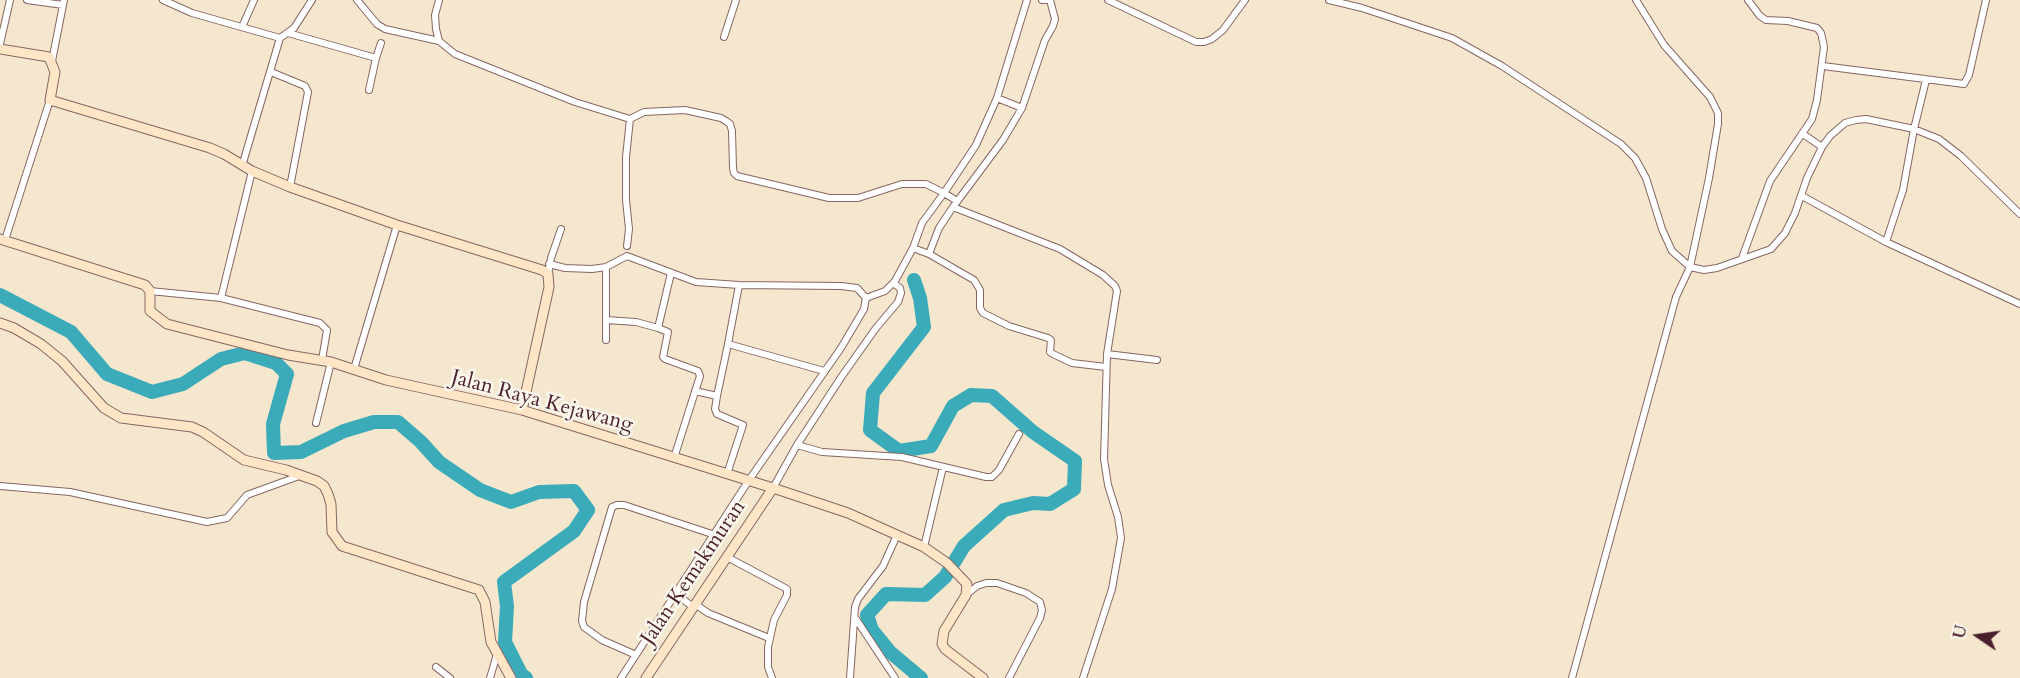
<!DOCTYPE html>
<style>
body{margin:0}
#map{position:relative;width:2020px;height:678px;overflow:hidden;background:#f5e7ce;font-family:Cardo,serif}
canvas{display:block}
.north{position:absolute;left:1948px;top:606px;width:60px;height:60px;-webkit-text-stroke:4px #fbf7ec;paint-order:stroke;rotate:283deg;font-size:16px;font-weight:700;line-height:24px;text-align:center;color:#4a1f2b}
.north::after{content:'';display:block;margin:auto;width:21px;height:27px;background:#4a1f2b;clip-path:polygon(50% 0,100% 100%,50% 72%,0 100%)}
</style>
<div id="map">
<canvas width="2020" height="678"></canvas>
<div class="north">U</div>
</div>
<script>
const ctx = document.querySelector('canvas').getContext('2d');
ctx.lineJoin = 'round';
function poly(rows) {
  const path = new Path2D();
  for (const r of rows) {
    path.moveTo(r[0], r[1]);
    for (let i = 2; i < r.length; i += 2) path.lineTo(r[i], r[i + 1]);
  }
  return path;
}
function stroke(path, color, width, dash) {
  ctx.strokeStyle = color;
  ctx.lineWidth = width;
  ctx.lineCap = dash ? 'butt' : 'round';
  ctx.setLineDash(dash || []);
  ctx.stroke(path);
}
function label(font, color, halo, rows, align = 'center') {
  ctx.font = font + ' Cardo,serif';
  ctx.lineWidth = 5;
  ctx.setLineDash([]);
  ctx.textBaseline = 'middle';
  ctx.strokeStyle = halo;
  ctx.fillStyle = color;
  for (const [text, x, y, turn = 0] of rows) {
    ctx.save();
    ctx.translate(x, y);
    ctx.rotate((+turn || 0) * Math.PI / 180);
    ctx.textAlign = isNaN(turn) ? turn : align;
    if (halo) ctx.strokeText(text, 0, 0);
    ctx.fillText(text, 0, 0);
    ctx.restore();
  }
}
stroke(poly([
 [914,280,920,298,924,327,873,393,870,430,899,451,931,446,953,406,971,395,992,396,1033,432,1075,461,1074,489,1050,504,1033,503,1004,510,964,546,945,577,925,595,886,594,867,615,872,630,890,652,921,678],
 [0,295,71,332,107,374,152,392,183,384,221,359,245,353,276,363,287,374,273,424,274,453,301,452,344,431,374,422,398,422,421,442,439,462,480,490,511,502,539,492,574,491,588,510,574,531,504,582,507,606,505,642,521,674,526,678]
]), '#3babb9', 14);
const street = poly([
 [27,0,63,5],
 [163,0,192,13,280,38],
 [357,0,377,24,385,29,439,41,455,54,575,102,630,119],
 [1108,0,1196,42,1204,42,1212,39,1223,30,1245,0],
 [1329,0,1362,8,1452,38,1502,66,1621,144,1635,158,1646,178,1662,229,1672,251,1690,267,1676,297,1572,678],
 [1636,0,1664,45,1710,97,1718,113,1718,124,1709,178,1690,267,1704,270,1717,268,1771,249,1785,233,1795,213,1807,178,1822,147,1830,136,1845,123,1856,120,1866,119,1914,129,1939,139,1961,156,2020,214],
 [242,27,254,0],
 [288,33,376,58,381,43],
 [724,37,736,0],
 [439,41,436,29,435,15,439,0],
 [0,44,10,0],
 [52,61,64,0],
 [1823,66,1964,84,1969,75,1986,0],
 [271,72,305,86,308,92,290,187],
 [1926,80,1914,129,1903,190,1886,242,2020,304],
 [369,90,376,58],
 [997,98,1022,108],
 [1803,134,1822,147],
 [242,166,280,38,294,28,312,0],
 [1802,196,1886,242],
 [953,207,1060,249,1103,275,1115,286,1117,291,1107,354,1104,459,1108,485,1118,517,1121,538,1112,589,1083,678],
 [5,240,50,100],
 [627,246,629,229,626,200,626,157,630,119,644,112,685,110,721,118,726,121,730,124,732,131,733,168,734,173,737,176,829,198,858,198,902,184,926,184,944,193,976,145,997,98,1027,0],
 [913,248,922,223,944,193,957,201],
 [929,254,974,280,980,290,980,308,983,313,1009,326,1048,338,1051,340,1050,352,1053,354,1072,363,1106,367],
 [1742,258,1770,181,1812,119,1817,100,1824,47,1821,33,1817,28,1788,21,1766,20,1760,16,1748,0],
 [549,264,565,268,592,269,606,267,627,256,696,282,739,285,841,286,857,288,866,298],
 [606,267,606,340],
 [671,273,658,328,668,332,663,357,665,359,698,371,700,376,674,458],
 [548,274,551,258,561,229],
 [739,285,728,344,824,371],
 [150,291,221,298,320,323,327,330,322,360],
 [221,298,252,171],
 [606,320,636,322,658,328],
 [1107,354,1157,360],
 [354,369,397,225],
 [695,391,717,396,715,409,717,414,743,425,727,474],
 [717,396,728,344],
 [316,423,331,362],
 [797,445,822,452,902,457,986,477,992,477,999,470,1019,434],
 [0,486,70,492,207,522,227,518,247,495,299,476],
 [773,488,797,445,842,376,876,328,898,302,901,293,900,288,893,283],
 [924,547,943,467],
 [727,557,787,589,787,595,774,620,768,647,768,667,772,678],
 [676,594,693,607],
 [966,595,977,586,986,583,997,583,1026,593,1040,602,1042,610,1040,618,1009,678],
 [695,604,708,613,769,638],
 [856,619,895,678],
 [636,655,602,640,584,627,582,621,584,602,612,507,617,505,624,505,715,535],
 [436,667,450,678],
 [490,678,497,654],
 [621,678,749,480,841,348,864,309,866,298,885,291,895,281,913,248,929,254,939,228,953,207,1003,140,1022,108,1045,40,1053,26,1055,19,1050,0,1042,0],
 [850,678,855,607,858,599,883,566,897,535]
]);
const secondary = poly([
 [0,49,49,57,55,72,50,100,210,148,224,154,252,171,290,187,397,225,542,270,548,274,549,287,522,410],
 [0,239,145,285,150,291,150,311,167,324,288,355,331,362,386,380,522,410,773,488,848,513,897,535,924,547,947,563,967,584,966,595,944,631,942,644,945,649,983,678],
 [0,323,14,328,41,344,62,361,104,408,121,418,192,427,203,432,244,460,286,470,317,481,324,486,328,494,331,504,332,532,342,546,479,590,485,602,491,642,511,678],
 [646,678,773,488]
]);
stroke(street, '#866564', 8);
stroke(secondary, '#866564', 11);
stroke(street, '#fff', 6);
stroke(secondary, '#fee5c5', 9);
label('21px', '#4a1f2b', '#fbf7ec', [
 ["Jalan Raya Kejawang",542,402,15],
 ["Jalan Kemakmuran",694,573,-56]
]);
</script>
